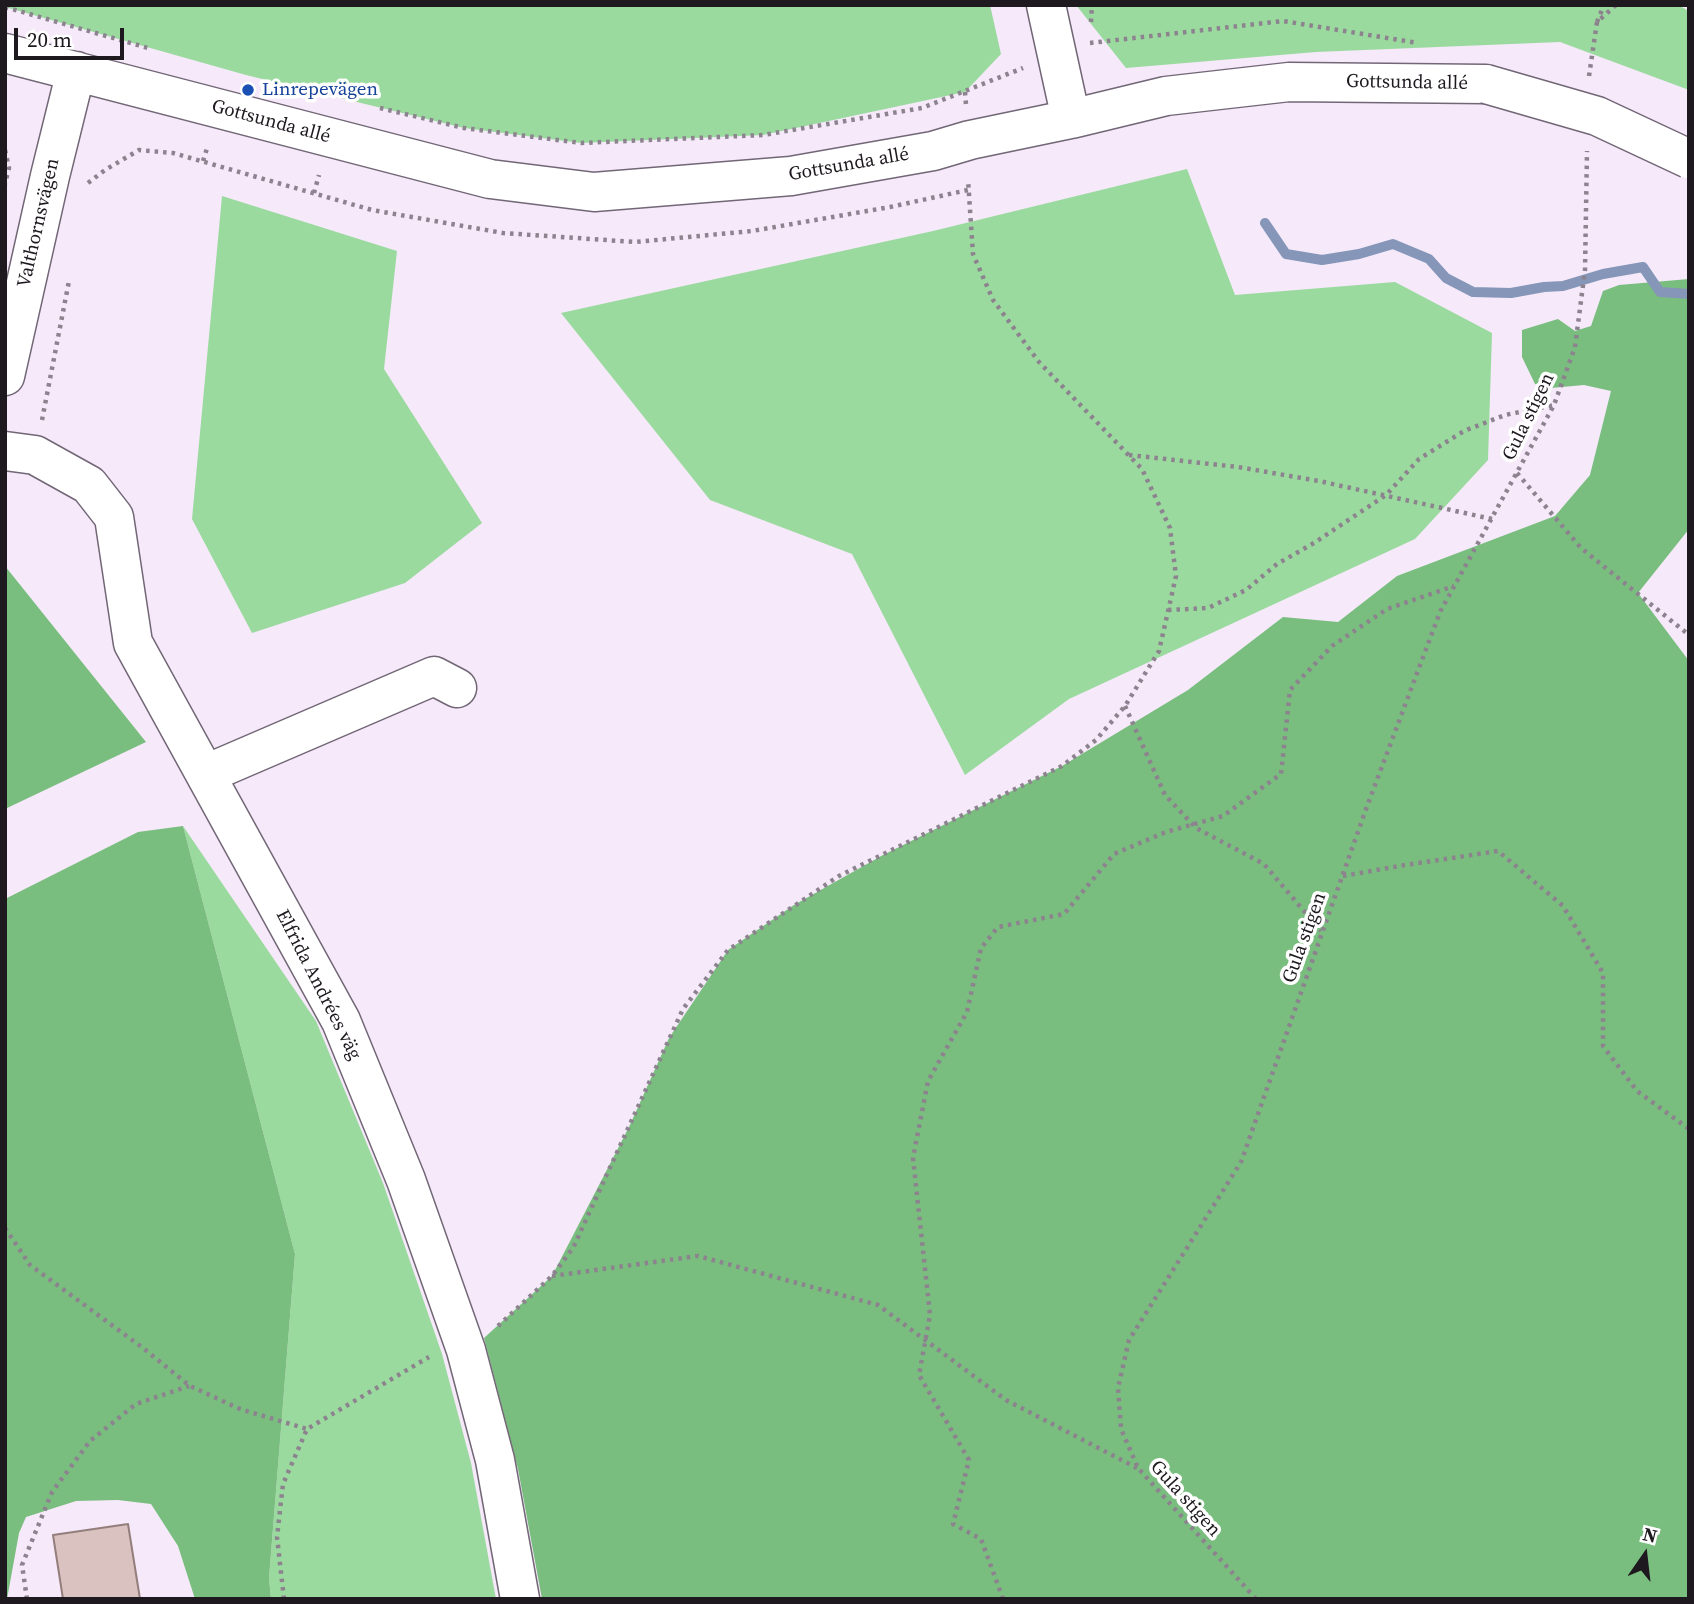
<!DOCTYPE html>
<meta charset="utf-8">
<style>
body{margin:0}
#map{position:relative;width:1694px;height:1604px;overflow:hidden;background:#f5e9fa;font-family:"Source Serif 4",serif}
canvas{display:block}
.frame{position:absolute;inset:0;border:7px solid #1e191f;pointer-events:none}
.north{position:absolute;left:1610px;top:1520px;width:70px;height:70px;-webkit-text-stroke:5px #fff;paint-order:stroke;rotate:14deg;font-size:19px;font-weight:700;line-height:28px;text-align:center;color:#1e191f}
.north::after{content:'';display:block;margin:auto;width:24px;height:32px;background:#1e191f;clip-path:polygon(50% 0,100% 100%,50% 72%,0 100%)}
.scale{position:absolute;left:14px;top:28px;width:110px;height:32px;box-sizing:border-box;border:4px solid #1e191f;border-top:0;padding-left:9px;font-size:21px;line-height:24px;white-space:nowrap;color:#1e191f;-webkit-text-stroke:5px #fff;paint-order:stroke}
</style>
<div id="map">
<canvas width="1694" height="1604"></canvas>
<div class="frame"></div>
<div class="north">N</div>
<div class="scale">20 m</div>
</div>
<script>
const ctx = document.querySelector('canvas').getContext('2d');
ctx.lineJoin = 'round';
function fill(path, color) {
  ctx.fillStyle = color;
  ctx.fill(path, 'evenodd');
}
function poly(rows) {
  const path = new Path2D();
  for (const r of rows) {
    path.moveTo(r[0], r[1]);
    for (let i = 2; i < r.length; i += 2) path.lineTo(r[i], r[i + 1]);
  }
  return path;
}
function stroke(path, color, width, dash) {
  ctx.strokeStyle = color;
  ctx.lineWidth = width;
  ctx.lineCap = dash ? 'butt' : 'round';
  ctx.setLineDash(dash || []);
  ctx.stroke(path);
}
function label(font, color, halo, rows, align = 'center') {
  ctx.font = font + ' "Source Serif 4",serif';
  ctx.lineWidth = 7;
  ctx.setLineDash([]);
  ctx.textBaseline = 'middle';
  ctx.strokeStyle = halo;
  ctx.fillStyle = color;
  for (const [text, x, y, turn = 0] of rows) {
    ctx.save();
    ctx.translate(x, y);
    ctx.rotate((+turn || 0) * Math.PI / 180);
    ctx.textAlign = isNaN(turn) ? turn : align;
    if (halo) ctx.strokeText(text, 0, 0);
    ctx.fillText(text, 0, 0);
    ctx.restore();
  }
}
fill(poly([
 [5,5,990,5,1001,54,965,92,763,135,581,143,464,128,361,103,246,75,5,7],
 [1076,5,1678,5,1689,11,1689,90,1560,42,1316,52,1126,68],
 [1187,169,1235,295,1395,282,1492,333,1488,460,1415,539,1069,699,965,775,852,554,710,500,561,313,933,231],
 [222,196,397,251,384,369,482,523,405,583,252,633,192,519],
 [183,826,316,1021,383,1183,442,1354,471,1463,496,1599,271,1599,269,1578,295,1254]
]), '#9bda9e');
fill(poly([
 [1689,279,1689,529,1638,593,1689,661,1689,1599,542,1599,518,1469,484,1338,552,1276,629,1127,669,1038,728,950,794,905,883,855,1062,766,1188,690,1283,617,1338,622,1397,576,1555,516,1590,475,1611,391,1584,385,1551,388,1535,384,1522,357,1522,330,1558,319,1575,331,1591,326,1603,291,1619,285],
 [5,566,146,742,5,809],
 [183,826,295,1254,269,1578,271,1599,195,1599,178,1546,151,1504,118,1500,76,1501,26,1517,19,1533,7,1599,5,1599,5,899,138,832]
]), '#79be7e');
stroke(poly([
 [1265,223,1286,254,1322,260,1359,254,1393,244,1429,259,1446,278,1473,292,1511,293,1544,287,1563,286,1603,274,1643,267,1660,292,1689,294]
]), '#8596b8', 10);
const building = poly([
 [128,1524,140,1599,63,1599,53,1535,128,1524]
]);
fill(building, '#d9c2bf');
stroke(building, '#937e7c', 2);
const minor = poly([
 [1046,5,1071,119],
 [5,53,490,179,594,192,791,176,933,151,970,140,1071,119,1166,96,1289,82,1486,84],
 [5,376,50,176,76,71],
 [5,451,35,455,89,485,114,517,133,643,341,1021,406,1180,466,1350,495,1460,520,1599],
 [206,774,434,676,457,688]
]);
stroke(minor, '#726776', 41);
stroke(poly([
 [5,7,148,48],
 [1091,22,1092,5],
 [1597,22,1604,5],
 [1090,43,1283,21,1418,43],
 [1589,76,1597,22,1616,5],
 [965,92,966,105],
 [380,108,464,128,581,143,763,135,922,108,1023,68],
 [5,150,9,168,5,184],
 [203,161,208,145],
 [88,183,105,170,139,150,173,153,372,210,503,233,635,242,752,231,890,207,968,190],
 [314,193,319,175],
 [42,420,69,281],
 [1129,455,1238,467,1319,481,1492,519],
 [1517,473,1581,548,1689,635],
 [1168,610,1208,608,1246,590,1277,564,1314,543,1386,495,1419,459,1464,431,1505,415,1554,405],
 [1125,706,1165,795,1196,828,1264,864,1321,931],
 [1343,876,1405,865,1498,851,1563,906,1603,973,1603,1046,1637,1091,1689,1129],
 [5,1228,30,1265,143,1348,190,1386,240,1409,307,1429],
 [552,1276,698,1256,878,1305,1006,1400,1137,1468],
 [498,1326,552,1276,573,1248,683,1009,728,950,839,876,1062,766,1096,740,1125,706,1159,651,1176,576,1170,528,1142,469,1039,362,993,300,973,254,968,180],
 [27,1599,22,1565,52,1492,90,1441,136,1404,189,1386],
 [284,1599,277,1537,283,1484,307,1429,429,1357],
 [1003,1599,981,1539,953,1524,969,1460,919,1375,930,1315,913,1158,928,1081,967,1012,981,948,998,927,1064,914,1114,854,1166,832,1223,816,1281,774,1290,690,1332,646,1387,609,1454,586],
 [1256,1599,1138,1468,1121,1429,1118,1388,1129,1340,1241,1162,1366,809,1440,612,1554,405,1575,347,1585,270,1587,151]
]), '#8c838f', 4.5, [3.5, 5]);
stroke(minor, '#fff', 38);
const minorBridge = poly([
 [1486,84,1597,116,1689,159]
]);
stroke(minorBridge, '#726776', 41, []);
stroke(minorBridge, '#fff', 38);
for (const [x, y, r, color] of [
 [248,90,7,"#1a4fb4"]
]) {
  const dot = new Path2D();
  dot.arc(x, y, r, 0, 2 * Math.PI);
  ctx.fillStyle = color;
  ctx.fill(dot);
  stroke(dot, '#fff', 2.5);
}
label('19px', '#1e191f', '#fff', [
 ["Gottsunda allé",1407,83,1],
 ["Gottsunda allé",271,122,15],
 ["Gottsunda allé",849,165,-10],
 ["Valthornsvägen",39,223,-77],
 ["Gula stigen",1529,417,-64],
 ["Gula stigen",1305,938,-70],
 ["Elfrida Andrées väg",318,985,63],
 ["Gula stigen",1185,1499,48]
]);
label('19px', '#164399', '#fff', [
 ["Linrepevägen",262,90]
], 'left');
</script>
